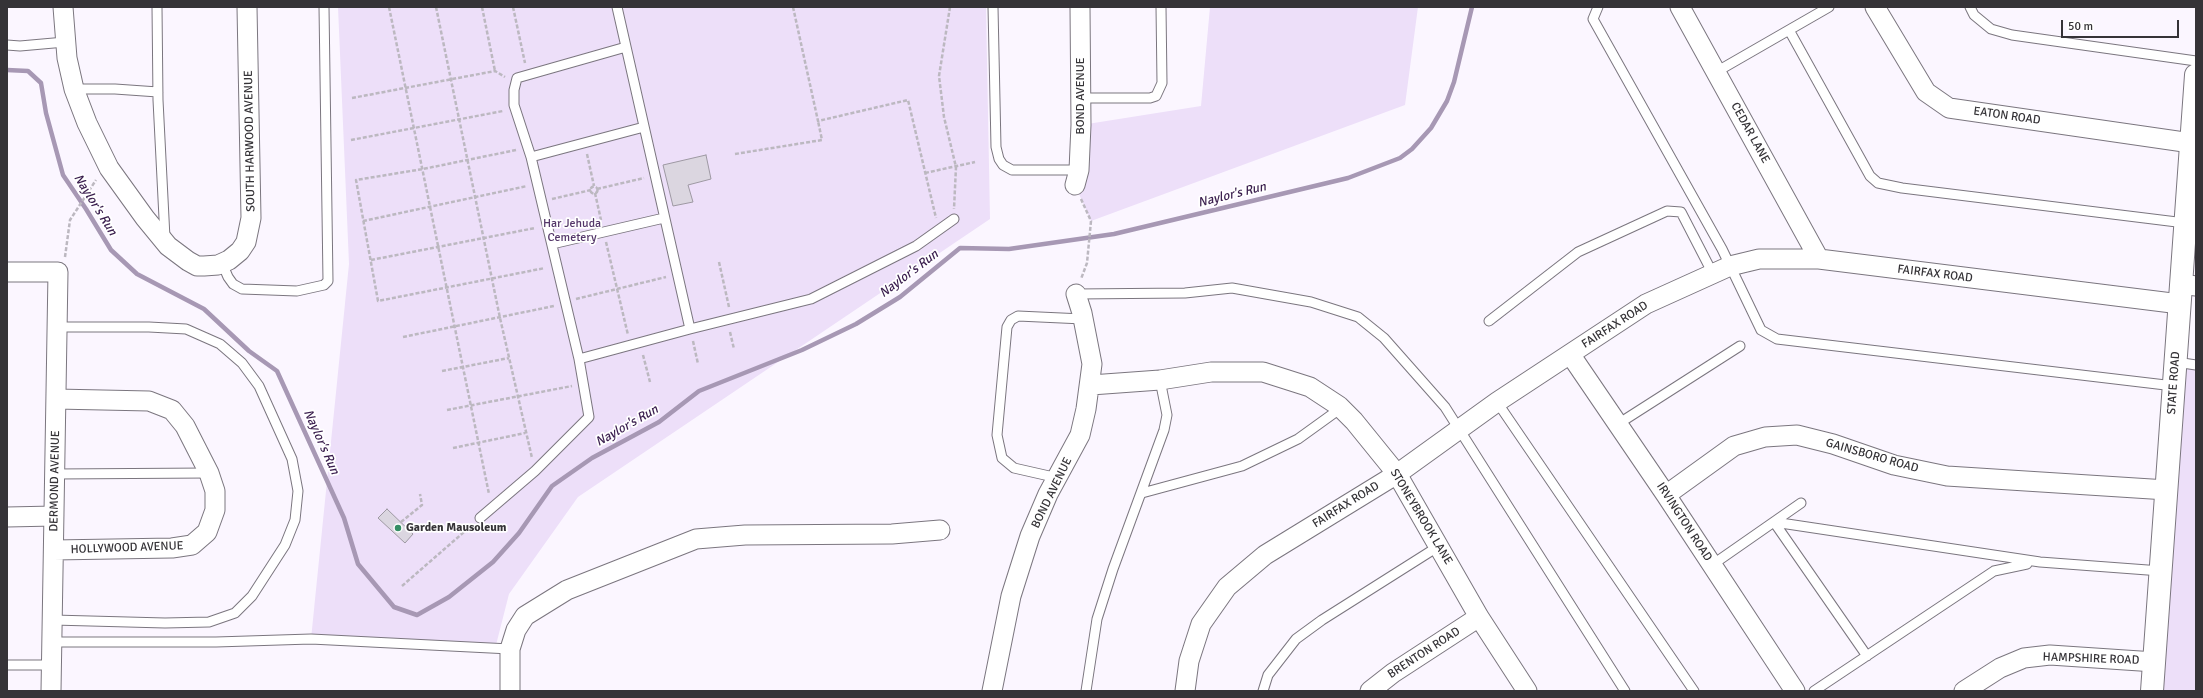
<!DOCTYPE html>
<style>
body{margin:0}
#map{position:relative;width:2203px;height:698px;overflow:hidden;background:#fbf6ff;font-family:Signika,sans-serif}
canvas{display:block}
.frame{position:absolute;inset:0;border:8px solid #353337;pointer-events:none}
.scale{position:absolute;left:2061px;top:20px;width:118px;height:18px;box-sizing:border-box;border:2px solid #353337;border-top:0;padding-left:5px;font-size:12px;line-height:14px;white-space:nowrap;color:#353337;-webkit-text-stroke:3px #fff;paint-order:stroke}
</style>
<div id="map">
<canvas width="2203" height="698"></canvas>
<div class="frame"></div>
<div class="scale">50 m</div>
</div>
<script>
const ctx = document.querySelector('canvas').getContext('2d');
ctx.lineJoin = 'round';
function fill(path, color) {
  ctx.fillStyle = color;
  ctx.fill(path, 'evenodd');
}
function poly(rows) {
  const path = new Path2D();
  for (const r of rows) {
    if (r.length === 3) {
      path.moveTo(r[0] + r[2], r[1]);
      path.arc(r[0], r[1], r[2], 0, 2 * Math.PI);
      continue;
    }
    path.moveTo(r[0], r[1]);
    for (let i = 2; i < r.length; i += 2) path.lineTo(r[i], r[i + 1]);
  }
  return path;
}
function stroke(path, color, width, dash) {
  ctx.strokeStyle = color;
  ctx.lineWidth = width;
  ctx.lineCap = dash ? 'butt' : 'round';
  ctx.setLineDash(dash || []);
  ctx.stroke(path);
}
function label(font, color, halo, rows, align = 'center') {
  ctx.font = font + ' Signika,sans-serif';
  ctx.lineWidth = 3.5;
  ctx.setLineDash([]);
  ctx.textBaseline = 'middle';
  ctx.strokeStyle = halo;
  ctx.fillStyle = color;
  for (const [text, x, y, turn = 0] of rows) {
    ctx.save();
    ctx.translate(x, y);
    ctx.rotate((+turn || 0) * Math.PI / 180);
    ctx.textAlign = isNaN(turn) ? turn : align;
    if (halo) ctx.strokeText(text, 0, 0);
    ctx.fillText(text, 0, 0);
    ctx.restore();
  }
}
fill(poly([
 [338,7,986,7,990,219,578,497,509,594,496,645,311,639,349,264],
 [1210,7,1418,7,1405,105,1091,221,1075,185,1081,125,1201,106],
 [2176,362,2196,365,2196,691,2152,691]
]), '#eddff9');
stroke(poly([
 [7,70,28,71,41,83,46,113,63,175,86,209,111,250,137,274,204,309,249,351,277,371,344,518,358,564,394,607,417,615,449,597,493,562,519,533,552,486,592,458,659,422,699,391,802,350,856,324,900,297,960,248,1009,249,1114,234,1348,178,1400,158,1412,149,1431,128,1447,101,1454,82,1472,7]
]), '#a798b4', 4.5);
const building = poly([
 [706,155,711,179,688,185,693,202,673,206,663,165,706,155],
 [387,509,413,534,405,543,378,518,387,509]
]);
fill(building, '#dbd6e0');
stroke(building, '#9e99a3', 1);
const lane = poly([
 [157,7,158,100,165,238],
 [993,7,996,147,999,159,1003,165,1012,170,1079,170],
 [1598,7,1593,19,1722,249,1761,330,1777,339,2174,386],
 [1970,7,1974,15,1991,29,2012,35,2196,61],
 [1789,30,1870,176,1878,183,1902,188,2185,223],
 [7,45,20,46,65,42],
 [1716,72,1829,7],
 [74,89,115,89,158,92],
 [1081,98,1150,98,1156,96,1162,83,1161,7],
 [531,157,644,127],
 [552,244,664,218],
 [222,263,228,277,233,284,242,289,297,291,324,285,328,281,324,7],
 [1076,294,1185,293,1232,288,1311,302,1358,317,1384,338,1445,407,1625,691],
 [1489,321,1578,252,1667,211,1681,212,1713,274],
 [690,329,811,299,916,246,954,219],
 [579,359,531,157,514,105,514,90,517,78,626,47],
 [2176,362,2196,365],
 [1497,402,1694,691],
 [1618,424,1740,346],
 [55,474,209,473],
 [1058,478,1014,468,1002,458,997,435,1007,327,1011,320,1018,316,1083,319],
 [1142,493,1242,466,1298,439,1341,408],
 [480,518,535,471,589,417,579,359,690,329,617,7],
 [1774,522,2040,562,2161,571],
 [1774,522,1867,656],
 [1712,565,1801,503],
 [53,620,165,623,209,622,235,613,252,596,285,545,295,520,298,491,292,459,259,386,242,363,220,344,186,329,149,327,57,327],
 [52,642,216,642,311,639,510,649],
 [7,665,52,665],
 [1086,691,1097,619,1113,569,1164,430,1167,415,1160,380],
 [1263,691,1268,675,1296,639,1322,620,1439,546],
 [1814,691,1994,571,2027,564]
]);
const street = poly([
 [63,7,67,58,74,89,87,123,109,168,145,218,168,246,188,261,197,266,204,266,218,265,229,260,240,251,246,242,251,218,247,7],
 [1680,7,1819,259],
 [1875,7,1926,92,1949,108,2191,143],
 [1075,185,1079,170,1081,125,1080,7],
 [7,272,58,272,51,691],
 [2181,284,2196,286],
 [1570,354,1666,495,1795,691],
 [1091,385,1160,380,1211,372,1263,372,1310,387,1339,406,1354,421,1397,474,1479,617,1527,691],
 [1666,495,1734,446,1765,437,1797,435,1833,444,1894,465,1947,476,2167,490],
 [7,517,54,516],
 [54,550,172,548,192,545,207,532,215,510,215,491,209,473,185,426,172,410,149,401,56,399],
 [510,691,510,649,516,630,525,616,567,590,696,539,745,535,892,534,940,530],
 [992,691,1011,596,1030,536,1048,494,1080,435,1086,409,1092,364,1082,313,1076,294],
 [1185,691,1189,661,1201,624,1227,587,1265,555,1397,474,1497,402,1646,304,1730,266,1759,259,1819,259,2180,304],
 [1370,691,1393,673,1479,617],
 [1964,691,2000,668,2024,658,2050,655,2155,662]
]);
const primary = poly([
 [2152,691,2196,75]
]);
stroke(lane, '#7b767f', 11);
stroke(street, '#7b767f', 21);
stroke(primary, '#7b767f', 24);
stroke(poly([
 [389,7,489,494],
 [436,7,500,318,532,458],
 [482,7,495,71],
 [513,7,525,63],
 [793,7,818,121,908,100,936,218],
 [950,7,939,76,944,117,956,167,954,209],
 [352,98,495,71,505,77],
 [351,140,503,111],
 [516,150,423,169,356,180,378,301,545,268],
 [587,154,594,186],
 [735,154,822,140,818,121],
 [925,173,975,162],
 [594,190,3.5],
 [597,189,644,178],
 [595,193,601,220],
 [552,199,591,190],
 [1081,199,1091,221,1087,263,1081,279],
 [363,221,527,186],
 [606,242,628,335],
 [65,257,70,220,96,180],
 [371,260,535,228],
 [719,262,729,307],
 [576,299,666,277],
 [730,332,734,349],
 [403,337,554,306],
 [693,341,698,364],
 [643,355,650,382],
 [442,371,509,358],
 [447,410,572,386],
 [453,448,525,433],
 [401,522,422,505,420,494],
 [402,586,472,525]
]), '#bcb8c0', 2.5, [4, 2]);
stroke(lane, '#fff', 9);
stroke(street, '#fff', 19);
stroke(primary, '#fff', 22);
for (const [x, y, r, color] of [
 [398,528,4,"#358e64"]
]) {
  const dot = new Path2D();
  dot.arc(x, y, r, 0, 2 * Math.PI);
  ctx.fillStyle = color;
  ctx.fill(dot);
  stroke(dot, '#fff', 1.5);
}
label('12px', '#353337', '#fff', [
 ["BOND AVENUE",1081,96,-90],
 ["EATON ROAD",2007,116,8],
 ["CEDAR LANE",1750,133,61],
 ["SOUTH HARWOOD AVENUE",250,141,-91],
 ["FAIRFAX ROAD",1935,274,7],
 ["FAIRFAX ROAD",1615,325,-33],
 ["STATE ROAD",2174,383,-86],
 ["GAINSBORO ROAD",1872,456,16],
 ["DERMOND AVENUE",55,481,-89],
 ["BOND AVENUE",1052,493,-64],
 ["FAIRFAX ROAD",1346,505,-32],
 ["STONEYBROOK LANE",1421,517,59],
 ["IRVINGTON ROAD",1684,522,57],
 ["HOLLYWOOD AVENUE",127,548,-2],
 ["BRENTON ROAD",1424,653,-33],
 ["HAMPSHIRE ROAD",2091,659,2]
]);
label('12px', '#543769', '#fff', [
 ["Har Jehuda",572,224],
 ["Cemetery",572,238]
]);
label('bold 12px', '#353337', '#fff', [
 ["Garden Mausoleum",406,528]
], 'left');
label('italic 13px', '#3a1e4e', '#fff', [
 ["Naylor's Run",1232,195,-14],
 ["Naylor's Run",95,205,58],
 ["Naylor's Run",909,274,-37],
 ["Naylor's Run",627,426,-30],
 ["Naylor's Run",321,442,66]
]);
</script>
